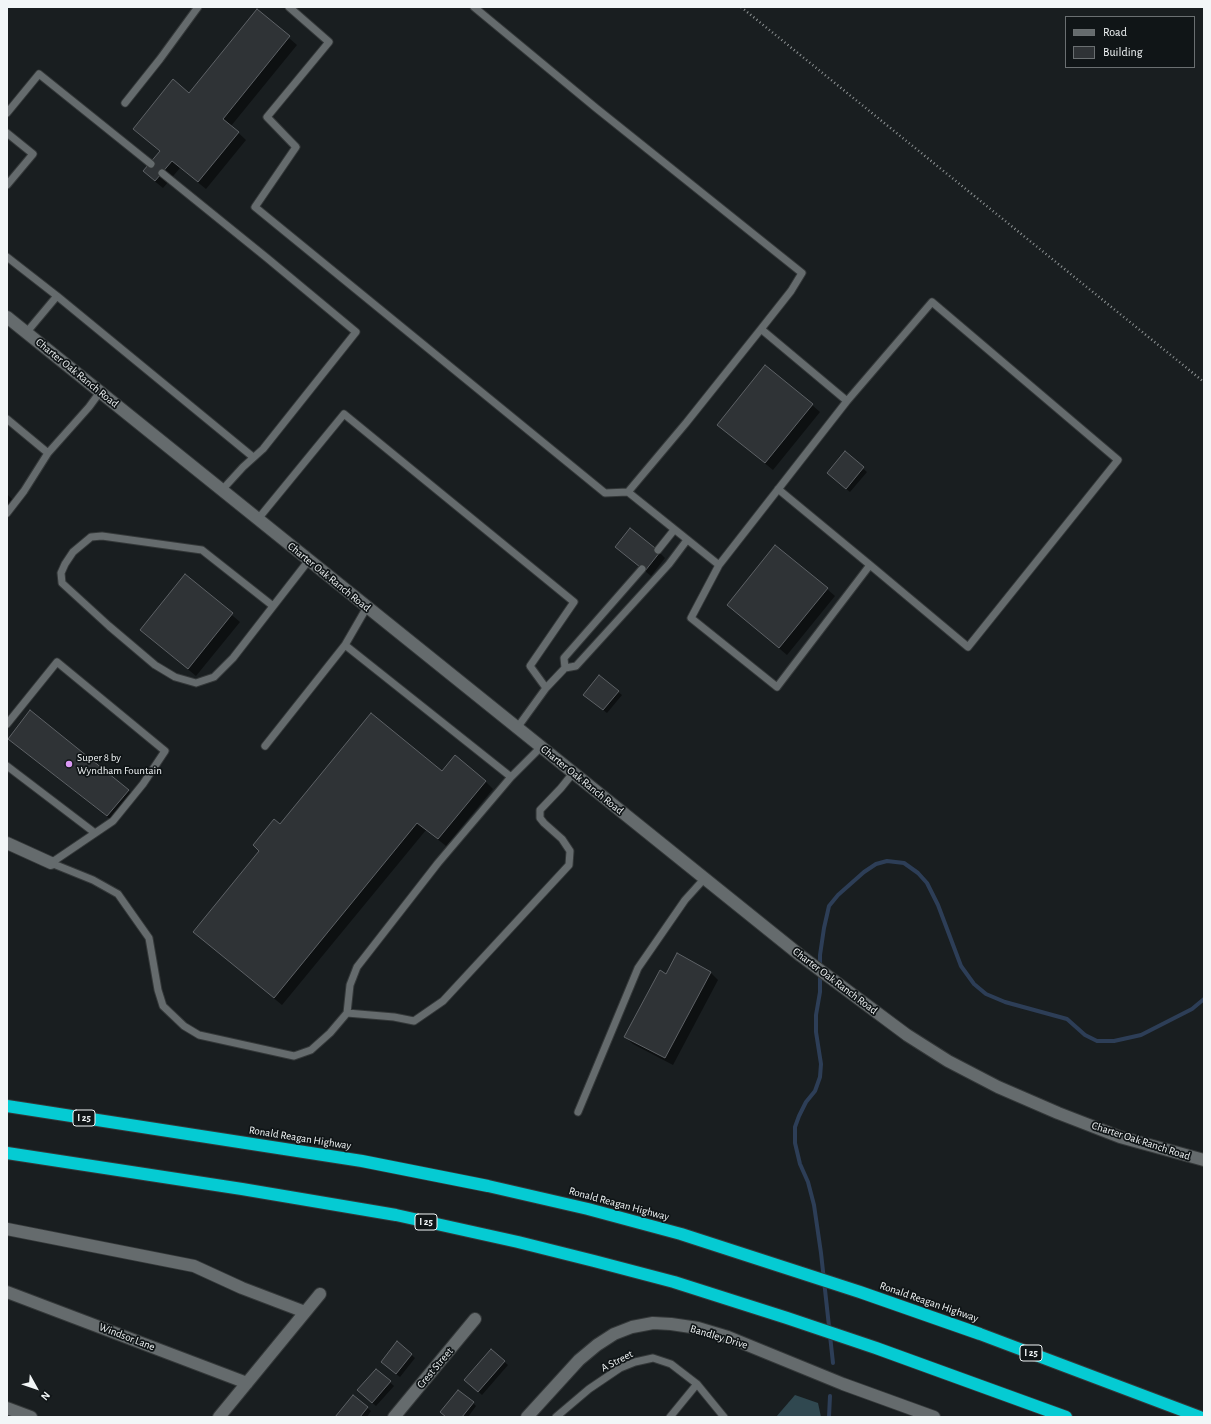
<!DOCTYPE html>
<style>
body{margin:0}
#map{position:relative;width:1211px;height:1424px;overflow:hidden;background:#191e20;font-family:"Alegreya Sans",sans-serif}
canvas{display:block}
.frame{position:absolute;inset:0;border:8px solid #f2f6f7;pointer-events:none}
.legend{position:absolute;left:1065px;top:16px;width:130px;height:52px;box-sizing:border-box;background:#101517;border:1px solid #6a6f71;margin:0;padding:5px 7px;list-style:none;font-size:12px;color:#f2f6f7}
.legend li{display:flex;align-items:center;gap:8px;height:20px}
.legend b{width:20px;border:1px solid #6a6f71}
.north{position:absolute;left:16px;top:1368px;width:40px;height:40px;-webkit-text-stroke:3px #101517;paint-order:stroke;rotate:130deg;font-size:11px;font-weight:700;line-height:16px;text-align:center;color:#f2f6f7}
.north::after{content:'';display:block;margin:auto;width:14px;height:18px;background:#f2f6f7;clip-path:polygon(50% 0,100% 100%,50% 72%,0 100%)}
</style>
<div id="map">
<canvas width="1211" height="1424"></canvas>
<div class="frame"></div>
<ul class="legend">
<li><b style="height:5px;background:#656b6d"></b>Road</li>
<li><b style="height:11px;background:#2f3336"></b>Building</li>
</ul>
<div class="north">N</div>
</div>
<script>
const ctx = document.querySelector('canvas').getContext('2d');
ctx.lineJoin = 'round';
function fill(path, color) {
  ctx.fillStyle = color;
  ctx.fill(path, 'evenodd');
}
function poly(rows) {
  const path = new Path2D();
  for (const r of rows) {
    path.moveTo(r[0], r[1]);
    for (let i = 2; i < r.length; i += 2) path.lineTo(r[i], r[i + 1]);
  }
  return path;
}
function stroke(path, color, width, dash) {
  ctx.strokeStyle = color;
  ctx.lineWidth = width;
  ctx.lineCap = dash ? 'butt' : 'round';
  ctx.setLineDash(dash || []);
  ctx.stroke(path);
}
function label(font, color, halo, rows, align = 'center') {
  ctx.font = font + ' "Alegreya Sans",sans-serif';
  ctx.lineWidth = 3.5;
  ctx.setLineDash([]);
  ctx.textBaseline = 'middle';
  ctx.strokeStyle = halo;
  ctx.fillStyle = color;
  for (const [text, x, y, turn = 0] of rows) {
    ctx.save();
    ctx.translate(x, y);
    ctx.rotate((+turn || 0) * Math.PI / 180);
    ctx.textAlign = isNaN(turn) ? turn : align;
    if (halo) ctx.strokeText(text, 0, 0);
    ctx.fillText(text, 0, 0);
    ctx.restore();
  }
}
fill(poly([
 [795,1395,818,1403,821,1417,776,1417]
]), '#304850');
fill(poly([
 [258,11,297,45,231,126,246,140,206,189,180,168,163,188,152,179,161,152,134,129,190,94],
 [812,405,820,412,773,470,718,425],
 [845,453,867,472,850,492,832,477],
 [7,494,15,502,7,512],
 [616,547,660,553,665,558,651,576],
 [186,576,240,622,196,676,141,630],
 [827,589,835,596,787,655,728,605],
 [618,692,622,695,607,713,588,698],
 [30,712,129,791,136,798,115,823,17,746,10,739],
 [485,781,493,789,446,846,426,830,282,1005,202,939,260,851,280,825],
 [710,972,718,980,673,1065,633,1044,625,1037,666,975],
 [397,1343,415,1358,400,1377,385,1365],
 [491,1351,508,1365,482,1395,469,1383],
 [376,1370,394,1386,376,1406,362,1394],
 [353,1396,371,1411,367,1417,336,1417],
 [473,1403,476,1406,468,1417,447,1417]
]), '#0007');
stroke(poly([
 [820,967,820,955,824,928,829,906,838,895,864,872,876,864,887,861,904,863,918,873,927,883,938,905,961,966,974,984,986,994,1005,1002,1067,1019,1085,1035,1097,1041,1114,1041,1141,1035,1192,1009,1204,999],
 [820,974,820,992,816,1015,816,1032,821,1064,820,1077,815,1091,806,1102,799,1116,795,1127,795,1143,800,1164,808,1182,814,1205,821,1253,833,1363],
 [829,1417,830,1396]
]), '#2d3e57', 4);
const building = poly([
 [257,9,290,36,223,119,239,132,198,182,172,161,155,181,143,171,160,151,133,129,173,79,189,93,257,9],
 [765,365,813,404,765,463,717,425,765,365],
 [845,451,864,467,846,489,827,473,845,451],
 [630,528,660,552,645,571,615,547,630,528],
 [775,545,828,588,779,648,727,605,775,545],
 [185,574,233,613,188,669,140,630,185,574],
 [599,675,619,691,603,710,583,695,599,675],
 [30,710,129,790,107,816,8,739,30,710],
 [371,713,442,771,455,755,486,781,438,839,417,823,274,998,193,932,259,851,253,845,274,819,280,824,371,713],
 [677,953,711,972,665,1058,624,1037,660,970,666,974,677,953],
 [397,1341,412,1354,396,1374,381,1362,397,1341],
 [491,1349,505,1361,478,1392,464,1380,491,1349],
 [376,1369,391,1381,372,1403,357,1390,376,1369],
 [458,1390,474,1402,462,1417,446,1417,440,1412,458,1390],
 [353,1395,368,1407,360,1417,335,1417,353,1395]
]);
fill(building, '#2f3336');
stroke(building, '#5e6266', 1);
const lane = poly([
 [289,7,329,42,267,117,296,147,255,207,605,493,628,492,719,565,847,401,761,329,791,291,802,273,596,108,474,7],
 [125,103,160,59,198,7],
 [7,113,39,74,151,164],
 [7,133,33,154,7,185],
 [162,173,267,258,356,332,263,449,243,467,222,490],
 [7,257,57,296,26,333],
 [57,296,253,457],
 [847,401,932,302,1118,460,968,647,870,565],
 [7,419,48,453,24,491,7,513],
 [48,453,89,407,100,392],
 [628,492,686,423,761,329],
 [258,519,344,414,574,602,530,666,546,688],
 [658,550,674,530],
 [719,565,691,618,777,687,870,565,778,489],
 [273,606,202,550,102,536,91,537,73,552,65,564,61,573,62,583,109,626,155,665,175,677,196,683,214,677,233,658,309,560],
 [367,607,345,645,511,777,541,747],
 [565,668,564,658,642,569],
 [7,724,57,662,165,751,143,784,113,821,51,863],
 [517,728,546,688,565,668,576,666,669,564,687,540],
 [265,746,345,645],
 [7,766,95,833],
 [51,863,93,880,118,894,149,938,158,990,163,1006,184,1026,199,1035,294,1056,311,1050,330,1033,347,1013,350,985,357,967,438,863,511,777],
 [347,1013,394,1017,414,1021,443,1001,569,865,570,851,562,839,544,823,540,818,540,810,561,788,573,773],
 [578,1112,638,968,685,900,704,879],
 [556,1417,589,1389,620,1368,635,1362,653,1358,671,1364,697,1384,724,1417],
 [670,1417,697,1384]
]);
const street = poly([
 [7,317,801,956,907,1035,948,1061,998,1087,1058,1113,1120,1137,1204,1160],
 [7,843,51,863],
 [7,1229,194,1266,242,1288,305,1312],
 [7,1292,247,1383],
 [7,1408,31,1417],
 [219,1417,320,1294],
 [394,1417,475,1319]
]);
const secondary = poly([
 [527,1417,579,1360,597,1345,614,1334,632,1327,653,1323,671,1324,698,1328,728,1337,843,1384,934,1417]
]);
const highway = poly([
 [7,1106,362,1161,488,1186,588,1209,681,1234,860,1292,980,1334,1200,1417],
 [7,1153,242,1189,396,1215,518,1242,594,1261,674,1282,787,1318,876,1348,1066,1417]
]);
stroke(lane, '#343839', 9);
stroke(street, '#343839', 14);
stroke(secondary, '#343839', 14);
stroke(highway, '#343839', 14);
stroke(poly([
 [741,7,1204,382]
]), '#8f9495', 2.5, [1, 3]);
stroke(lane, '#656b6d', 7);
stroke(street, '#656b6d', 12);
stroke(secondary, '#656b6d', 12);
stroke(highway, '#05cbd3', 12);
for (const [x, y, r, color] of [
 [69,764,4,"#db99f5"]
]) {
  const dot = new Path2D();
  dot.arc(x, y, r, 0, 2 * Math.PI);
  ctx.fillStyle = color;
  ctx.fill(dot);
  stroke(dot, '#101517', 1.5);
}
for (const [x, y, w] of [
 [84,1118,22],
 [426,1222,22],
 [1031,1353,22]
]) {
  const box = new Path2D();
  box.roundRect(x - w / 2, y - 8, w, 16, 3);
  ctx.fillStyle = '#101517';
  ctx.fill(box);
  stroke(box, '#f2f6f7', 1);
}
label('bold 10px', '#f2f6f7', null, [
 ["I 25",84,1118],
 ["I 25",426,1222],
 ["I 25",1031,1353]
]);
label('11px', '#f2f6f7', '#101517', [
 ["Charter Oak Ranch Road",77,373,39],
 ["Charter Oak Ranch Road",329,577,39],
 ["Charter Oak Ranch Road",582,780,39],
 ["Charter Oak Ranch Road",835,981,37],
 ["Ronald Reagan Highway",300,1138,9],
 ["Charter Oak Ranch Road",1141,1141,18],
 ["Ronald Reagan Highway",619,1204,15],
 ["Ronald Reagan Highway",929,1302,19],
 ["Windsor Lane",127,1337,21],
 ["Bandley Drive",719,1337,17],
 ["A Street",617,1361,-27],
 ["Crest Street",435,1368,-50]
]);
label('11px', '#f2f6f7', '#101517', [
 ["Super 8 by",77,758],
 ["Wyndham Fountain",77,771]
], 'left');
</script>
